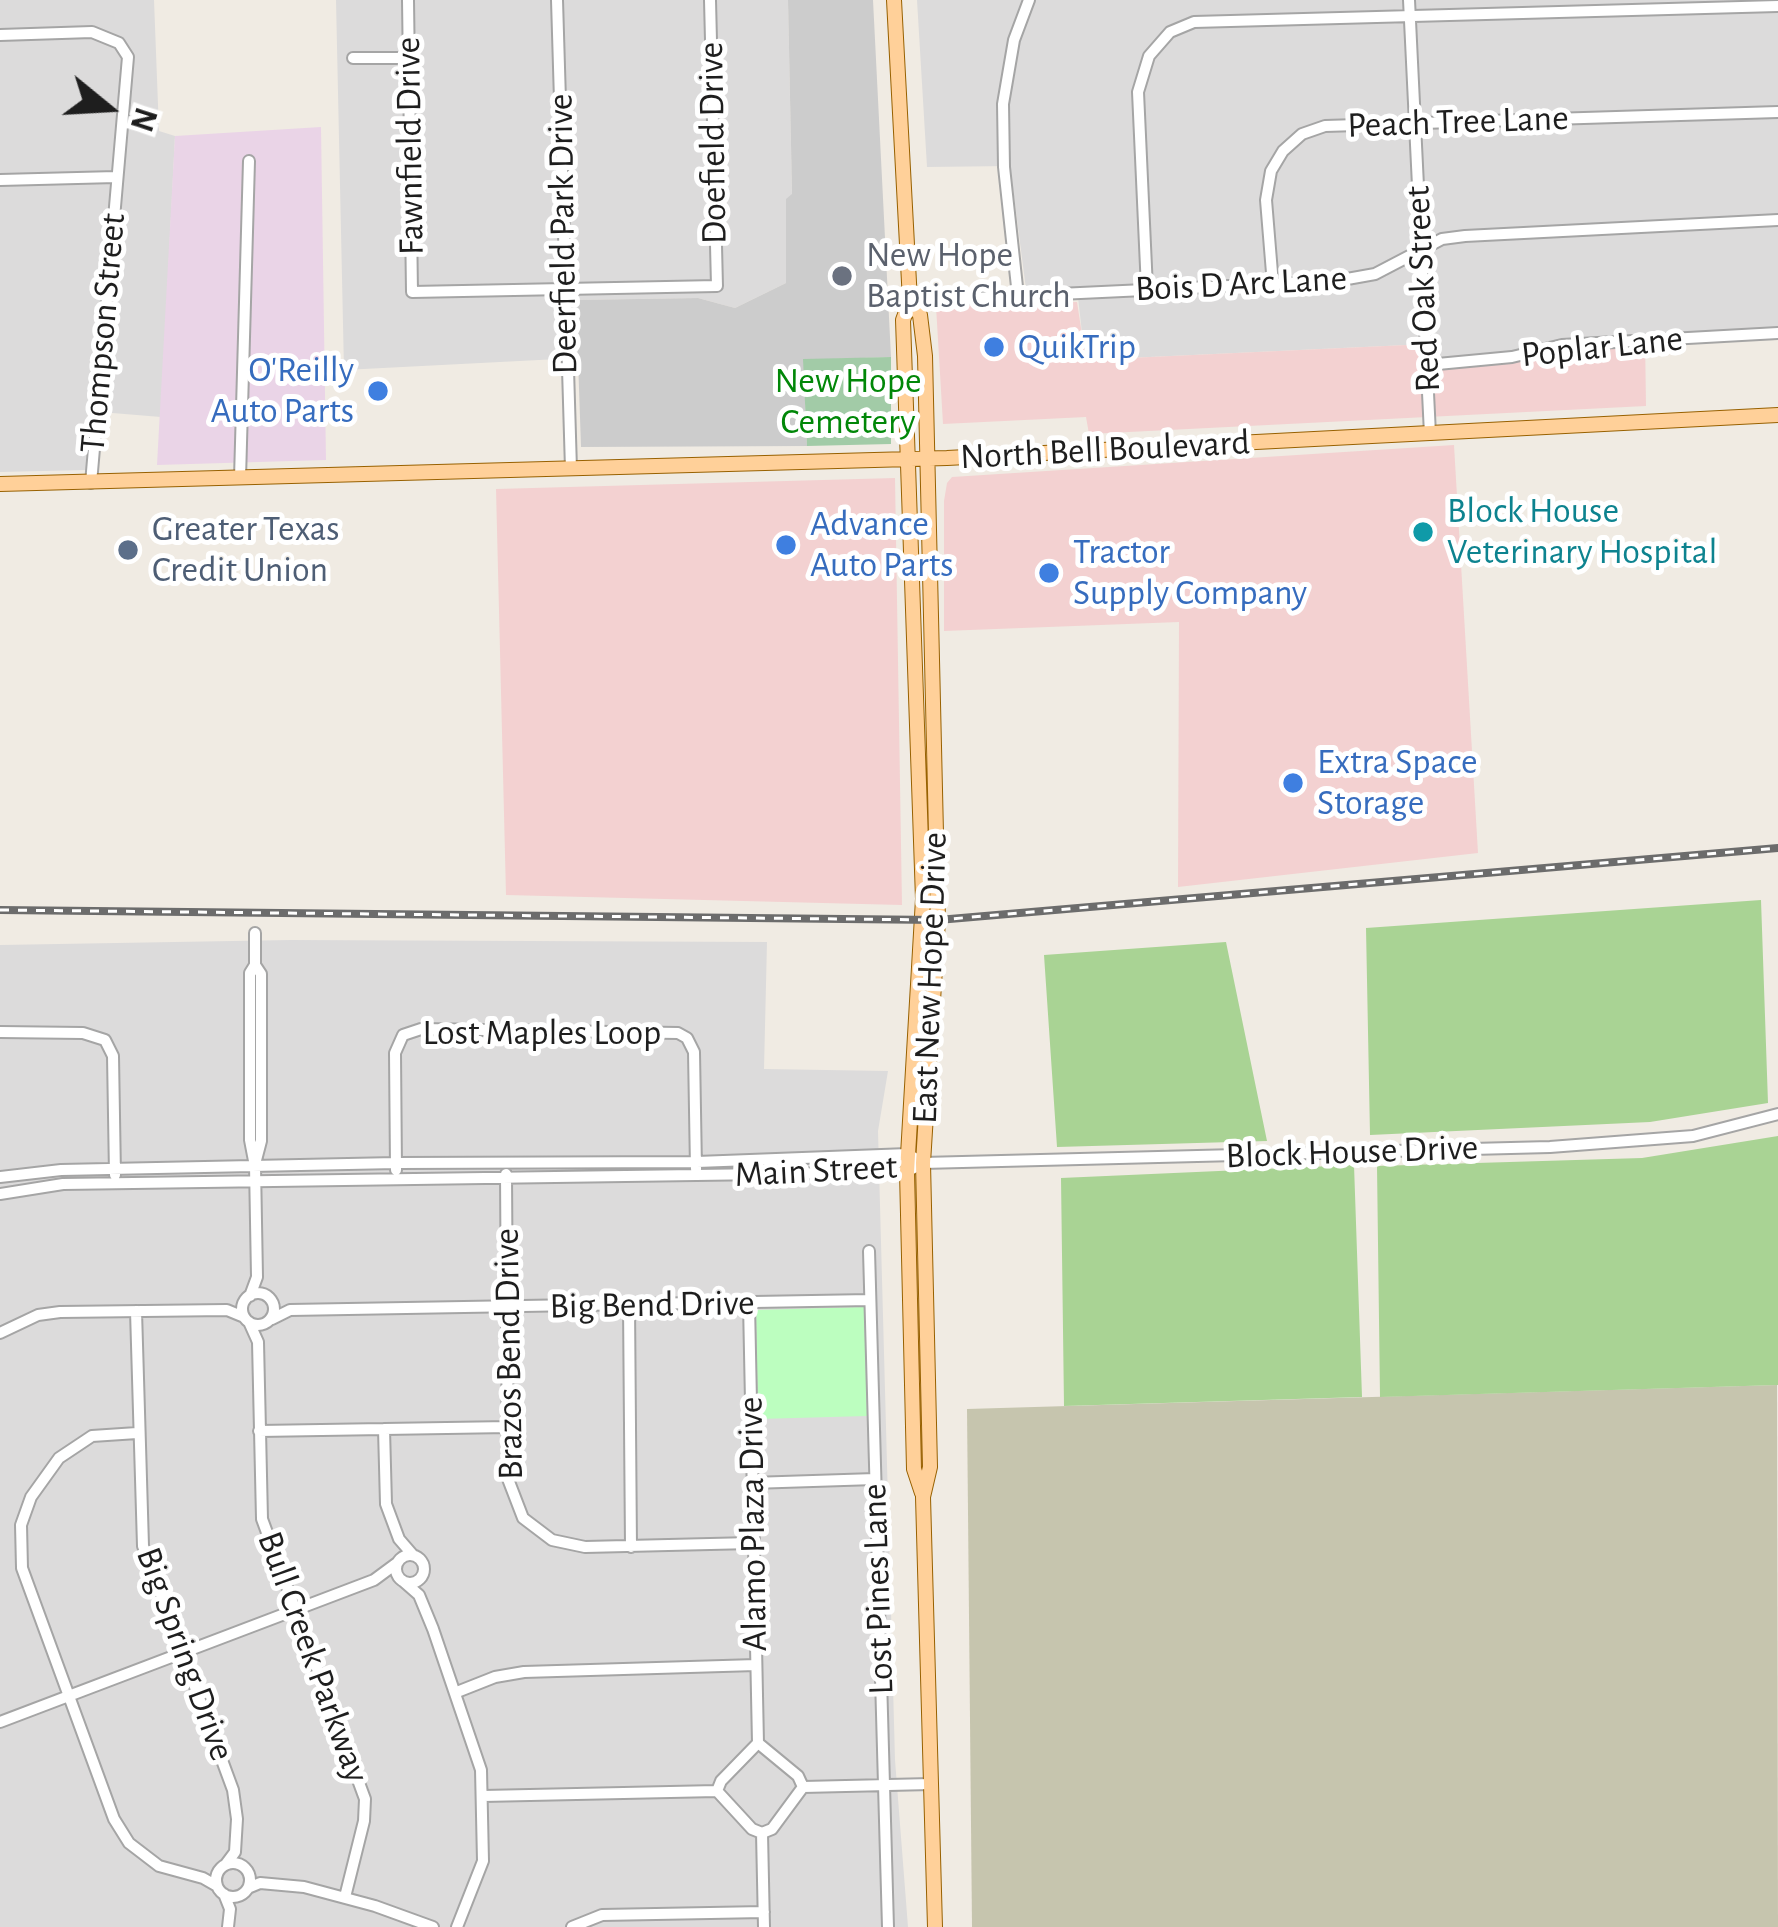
<!DOCTYPE html>
<style>
body{margin:0}
#map{position:relative;width:1778px;height:1927px;overflow:hidden;background:#f0ebe3;font-family:"Alegreya Sans",sans-serif}
canvas{display:block}
.north{position:absolute;left:48px;top:48px;width:120px;height:120px;-webkit-text-stroke:9px #fff;paint-order:stroke;rotate:108deg;font-size:33px;font-weight:700;line-height:48px;text-align:center;color:#1e1e1e}
.north::after{content:'';display:block;margin:auto;width:42px;height:54px;background:#1e1e1e;clip-path:polygon(50% 0,100% 100%,50% 72%,0 100%)}
</style>
<div id="map">
<canvas width="1778" height="1927"></canvas>
<div class="north">N</div>
</div>
<script>
const ctx = document.querySelector('canvas').getContext('2d');
ctx.lineJoin = 'round';
function fill(path, color) {
  ctx.fillStyle = color;
  ctx.fill(path, 'evenodd');
}
function poly(rows) {
  const path = new Path2D();
  for (const r of rows) {
    if (r.length === 3) {
      path.moveTo(r[0] + r[2], r[1]);
      path.arc(r[0], r[1], r[2], 0, 2 * Math.PI);
      continue;
    }
    path.moveTo(r[0], r[1]);
    for (let i = 2; i < r.length; i += 2) path.lineTo(r[i], r[i + 1]);
  }
  return path;
}
function stroke(path, color, width, dash) {
  ctx.strokeStyle = color;
  ctx.lineWidth = width;
  ctx.lineCap = dash ? 'butt' : 'round';
  ctx.setLineDash(dash || []);
  ctx.stroke(path);
}
function label(font, color, halo, rows, align = 'center') {
  ctx.font = font + ' "Alegreya Sans",sans-serif';
  ctx.lineWidth = 10;
  ctx.setLineDash([]);
  ctx.textBaseline = 'middle';
  ctx.strokeStyle = halo;
  ctx.fillStyle = color;
  for (const [text, x, y, turn = 0] of rows) {
    ctx.save();
    ctx.translate(x, y);
    ctx.rotate((+turn || 0) * Math.PI / 180);
    ctx.textAlign = isNaN(turn) ? turn : align;
    if (halo) ctx.strokeText(text, 0, 0);
    ctx.fillText(text, 0, 0);
    ctx.restore();
  }
}
fill(poly([
 [0,0,154,0,159,131,175,136,161,417,88,411,86,470,0,472],
 [336,0,788,0,792,195,786,200,786,283,735,308,698,298,577,300,578,358,344,370],
 [917,0,1778,0,1778,329,1565,340,1511,352,1421,362,1407,345,1085,360,1077,288,1026,289,1010,166,927,167],
 [291,940,767,942,764,1069,888,1071,878,1131,895,1760,908,1927,0,1927,0,945]
]), '#dcdbdb');
fill(poly([
 [1077,302,1086,360,1407,345,1420,347,1422,361,1511,352,1565,340,1645,336,1646,406,1089,434,1086,417,943,424,936,306],
 [1454,445,1478,853,1178,887,1179,622,944,631,944,501,947,483,952,477],
 [895,478,902,905,506,895,496,489]
]), '#f3d1d1');
fill(poly([
 [321,127,326,460,157,465,175,136]
]), '#ead4e7');
fill(poly([
 [788,0,873,0,891,357,804,360,807,446,581,447,576,300,698,298,735,308,786,283,786,199,792,194]
]), '#ccc');
fill(poly([
 [1777,1385,1778,1927,972,1927,967,1409]
]), '#c6c5ae');
fill(poly([
 [1761,900,1768,1103,1650,1122,1370,1135,1366,928],
 [1226,942,1267,1141,1057,1147,1044,955],
 [1778,1136,1778,1385,1380,1397,1377,1166,1642,1158],
 [1354,1165,1362,1397,1064,1406,1061,1178]
]), '#a9d394');
fill(poly([
 [891,357,891,444,807,446,803,359]
]), '#a2cba7');
fill(poly([
 [864,1307,867,1416,758,1419,756,1310]
]), '#bcfebf');
const minor = poly([
 [408,0,412,292,717,286,710,0],
 [557,0,571,469],
 [1409,0,1430,434],
 [0,35,92,32,119,43,128,57,91,483],
 [353,58,407,58],
 [0,180,116,177],
 [1273,285,1266,200,1271,171,1283,151,1302,134,1325,126,1778,112],
 [1147,289,1138,92,1149,56,1170,32,1194,22,1778,6],
 [1018,296,1004,167,1003,104,1014,40,1029,0],
 [910,301,1336,281,1375,274,1442,239,1465,236,1778,220],
 [1427,365,1512,357,1562,345,1778,333],
 [240,478,249,161],
 [255,965,261,974,261,1141,255,1164],
 [0,1032,83,1033,105,1040,113,1056,115,1175],
 [396,1170,395,1053,403,1035,421,1029,678,1033,687,1038,694,1052,696,1169],
 [506,1174,508,1479,523,1518,552,1540,585,1547,752,1543],
 [0,1177,61,1170,396,1163,697,1162,908,1154,915,1158],
 [0,1194,63,1184,907,1172,923,1163,1550,1147,1693,1136,1778,1114],
 [869,1251,888,1927],
 [258,1309,16],
 [250,1296,257,1277,255,1166,250,1140,250,973,255,965,255,933],
 [749,1304,758,1743],
 [629,1305,631,1547],
 [136,1311,143,1546,233,1790,237,1819,235,1852,226,1864],
 [272,1319,290,1310,870,1300],
 [249,1322,258,1342,262,1519,365,1799,364,1821,345,1897],
 [0,1333,38,1315,60,1312,227,1310,244,1317],
 [384,1429,386,1504,399,1539,412,1554],
 [259,1431,509,1427],
 [137,1433,92,1436,59,1458,31,1497,21,1525,22,1568,114,1819,129,1843,159,1866,203,1878,217,1886],
 [751,1483,875,1479],
 [410,1569,14],
 [403,1581,419,1595,433,1629,481,1770,483,1861,457,1927],
 [457,1692,495,1677,524,1672,756,1665],
 [0,1722,374,1580,397,1563],
 [758,1743,798,1776,803,1787,772,1829,762,1833,752,1829,717,1791,721,1781,758,1743],
 [803,1787,931,1784],
 [483,1796,717,1791],
 [762,1833,764,1927],
 [233,1880,17],
 [248,1888,260,1883,304,1887,375,1906,433,1927],
 [224,1894,230,1909,228,1927],
 [572,1927,602,1915,764,1912]
]);
const major = poly([
 [894,0,910,301,903,320,923,899,907,1172,914,1469,922,1493],
 [910,301,920,315,925,356,938,920,923,1163,930,1467,923,1497,935,1927],
 [0,484,947,458,1778,415]
]);
stroke(minor, '#a5a5a5', 14);
stroke(major, '#986100', 16);
stroke(minor, '#fff', 10);
stroke(major, '#ffd099', 14);
const rail = poly([
 [0,910,938,920,1778,848]
]);
stroke(rail, '#6c6c6c', 8);
stroke(rail, '#fff', 3, [9]);
for (const [x, y, r, color] of [
 [842,276,12,"#6b7280"],
 [994,347,12,"#3f7fe0"],
 [378,391,12,"#3f7fe0"],
 [1423,532,12,"#0f9aa8"],
 [786,545,12,"#3f7fe0"],
 [128,550,12,"#5c6f8a"],
 [1049,573,12,"#3f7fe0"],
 [1293,783,12,"#3f7fe0"]
]) {
  const dot = new Path2D();
  dot.arc(x, y, r, 0, 2 * Math.PI);
  ctx.fillStyle = color;
  ctx.fill(dot);
  stroke(dot, '#fff', 4.5);
}
label('36px', '#1e1e1e', '#fff', [
 ["Peach Tree Lane",1458,122,-2],
 ["Doefield Drive",713,143,-91],
 ["Fawnfield Drive",410,146,-91],
 ["Deerfield Park Drive",563,234,-91],
 ["Bois D Arc Lane",1241,284,-3],
 ["Red Oak Street",1423,289,-93],
 ["Thompson Street",103,333,-85],
 ["Poplar Lane",1602,347,-6],
 ["North Bell Boulevard",1105,450,-3],
 ["East New Hope Drive",930,978,-88],
 ["Lost Maples Loop",542,1033],
 ["Block House Drive",1352,1152,-2],
 ["Main Street",816,1171,-3],
 ["Big Bend Drive",652,1305,-1],
 ["Brazos Bend Drive",509,1354,-91],
 ["Alamo Plaza Drive",753,1524,-91],
 ["Lost Pines Lane",878,1589,-92],
 ["Big Spring Drive",185,1654,70],
 ["Bull Creek Parkway",313,1657,70]
]);
label('36px', '#5b616d', '#fff', [
 ["New Hope",866,255],
 ["Baptist Church",866,296]
], 'left');
label('36px', '#366cbe', '#fff', [
 ["QuikTrip",1018,347],
 ["O'Reilly",354,370,"right"],
 ["Auto Parts",354,411,"right"],
 ["Advance",810,524],
 ["Auto Parts",810,565],
 ["Tractor",1073,552],
 ["Supply Company",1073,593],
 ["Extra Space",1317,762],
 ["Storage",1317,803]
], 'left');
label('36px', '#018708', '#fff', [
 ["New Hope",848,381],
 ["Cemetery",848,422]
]);
label('36px', '#0d838f', '#fff', [
 ["Block House",1447,511],
 ["Veterinary Hospital",1447,552]
], 'left');
label('36px', '#4e5e75', '#fff', [
 ["Greater Texas",152,529],
 ["Credit Union",152,570]
], 'left');
</script>
